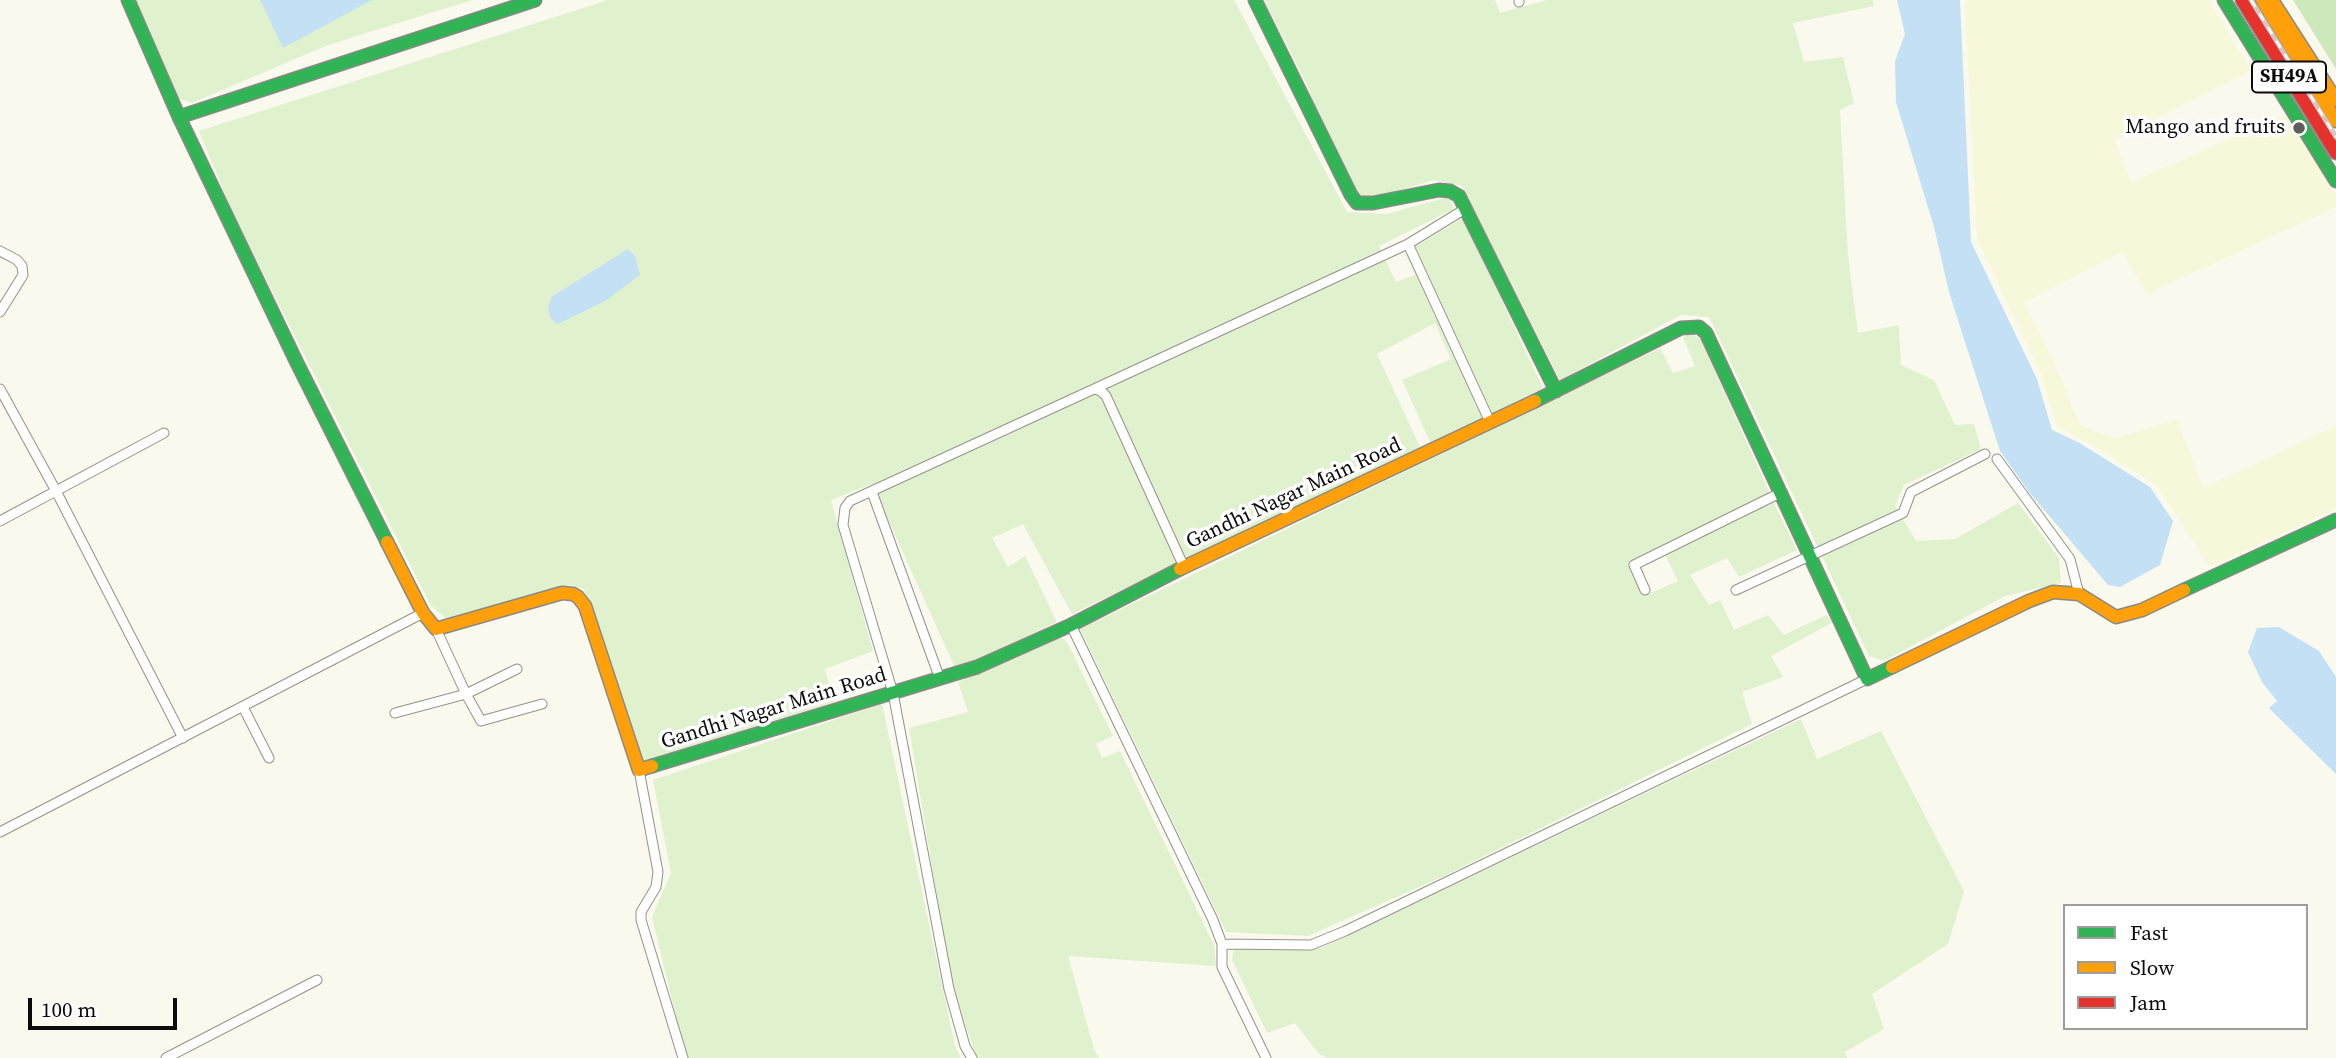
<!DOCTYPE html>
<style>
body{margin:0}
#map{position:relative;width:2336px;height:1058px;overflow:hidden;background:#faf9ee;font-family:"Source Serif 4",serif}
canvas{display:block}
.legend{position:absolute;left:2063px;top:904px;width:245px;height:126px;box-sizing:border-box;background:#fff;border:2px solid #9d9d9d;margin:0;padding:9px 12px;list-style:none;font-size:21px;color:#0b0b0b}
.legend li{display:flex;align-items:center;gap:14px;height:35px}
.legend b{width:35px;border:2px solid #9d9d9d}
.scale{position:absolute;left:28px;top:998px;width:149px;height:32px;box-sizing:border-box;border:4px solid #0b0b0b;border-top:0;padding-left:9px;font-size:21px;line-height:24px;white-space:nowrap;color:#0b0b0b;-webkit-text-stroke:5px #fff;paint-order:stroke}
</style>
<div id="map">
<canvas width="2336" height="1058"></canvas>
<ul class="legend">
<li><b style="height:9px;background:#30b455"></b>Fast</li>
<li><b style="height:9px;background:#ff9f0a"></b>Slow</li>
<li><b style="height:9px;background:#e5322d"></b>Jam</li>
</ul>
<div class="scale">100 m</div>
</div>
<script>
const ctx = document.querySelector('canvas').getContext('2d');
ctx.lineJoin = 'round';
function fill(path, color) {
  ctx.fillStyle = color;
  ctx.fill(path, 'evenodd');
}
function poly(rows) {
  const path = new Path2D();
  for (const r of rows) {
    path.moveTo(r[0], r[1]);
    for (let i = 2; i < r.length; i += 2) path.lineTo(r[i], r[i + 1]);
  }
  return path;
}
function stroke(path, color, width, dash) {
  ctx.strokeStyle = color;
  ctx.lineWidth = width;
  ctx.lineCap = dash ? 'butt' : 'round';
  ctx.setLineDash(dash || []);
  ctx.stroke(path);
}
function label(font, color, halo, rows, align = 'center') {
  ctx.font = font + ' "Source Serif 4",serif';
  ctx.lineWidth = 7;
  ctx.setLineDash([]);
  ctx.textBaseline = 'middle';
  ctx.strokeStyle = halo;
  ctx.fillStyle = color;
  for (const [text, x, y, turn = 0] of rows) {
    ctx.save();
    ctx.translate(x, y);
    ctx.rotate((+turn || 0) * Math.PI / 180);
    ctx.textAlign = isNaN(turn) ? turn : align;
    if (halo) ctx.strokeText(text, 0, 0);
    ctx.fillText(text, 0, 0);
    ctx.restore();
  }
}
fill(poly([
 [1965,0,2209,0,2251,71,2114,140,2131,182,2285,115,2336,194,2336,207,2147,294,2122,252,2024,302,2052,358,2080,425,2115,438,2177,420,2203,488,2336,426,2336,509,2209,567,2158,486,2104,452,2057,426,2042,376,1977,239]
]), '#f7f7da');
fill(poly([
 [134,0,472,0,328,45,192,103,177,98],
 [608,0,1234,0,1347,212,1387,214,1448,197,1454,209,1379,246,1396,282,1415,275,1405,253,1463,218,1543,388,1431,444,1402,380,1451,359,1435,323,1377,354,1420,447,1072,614,1023,524,992,538,1008,567,1025,556,1057,622,956,670,872,484,831,500,873,651,825,669,834,702,643,761,584,589,571,585,447,619,431,606,233,214,199,131],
 [1264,0,1495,0,1500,13,1547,0,1873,0,1874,6,1793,23,1804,62,1843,57,1854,103,1840,110,1848,256,1858,333,1899,325,1901,365,1934,380,1955,425,1974,424,1981,449,1904,485,1895,506,1916,541,1955,539,2018,503,2059,558,2061,583,2005,596,1884,661,1869,656,1709,317,1681,315,1560,380,1462,186,1434,180,1370,199,1358,196,1320,123,1307,85],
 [1692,333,1701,340,1770,494,1637,560,1651,593,1678,581,1664,553,1773,501,1797,550,1739,577,1727,558,1690,575,1709,605,1720,600,1734,630,1768,615,1784,635,1826,615,1833,622,1771,656,1783,677,1742,692,1752,724,1442,877,1308,936,1226,932,1080,629,1660,348,1673,373,1695,366,1683,337],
 [1057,637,1062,638,1067,642,1113,736,1096,744,1102,758,1120,751,1214,945,1216,966,1068,956,1094,1049,1099,1058,977,1058,952,987,909,728,968,712,958,682],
 [882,704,955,1046,961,1058,686,1058,652,917,671,873,653,780],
 [1801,719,1817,759,1881,731,1964,891,1948,944,1872,994,1884,1029,1845,1052,1847,1058,1327,1058,1319,1054,1295,1023,1267,1033,1232,960,1234,947,1321,948]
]), '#e0f1ce');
fill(poly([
 [2293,0,2336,0,2336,69]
]), '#cfe8bb');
fill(poly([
 [260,0,372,0,283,48],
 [1897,0,1960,0,1971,242,2037,379,2052,430,2078,442,2150,487,2173,521,2160,565,2120,587,2108,585,2029,492,2000,451,1949,292,1934,227,1896,102,1895,61,1905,34],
 [628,249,635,256,640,275,605,301,558,324,551,319,548,309,551,297],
 [2279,627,2319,651,2336,677,2336,774,2269,708,2277,701,2262,682,2248,652,2257,628]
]), '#c4e0f4');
const street = poly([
 [1519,0,1519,2],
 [1408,244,1490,422],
 [0,251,17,260,22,266,23,275,0,312],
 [0,389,56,491,183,738],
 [1094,389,1408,244,1465,209],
 [1997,459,2070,559,2079,594],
 [872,492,940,679],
 [0,521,164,433],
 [1645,590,1634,565,1780,493],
 [1736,590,1903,513,1911,492,1985,454],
 [1071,625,1213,920,1222,944,1222,967,1266,1058],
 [436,629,466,694,481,721,542,704],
 [243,707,269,758],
 [395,713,466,694,517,669],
 [639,770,658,872,656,887,641,912,641,920,683,1058],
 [0,832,423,613],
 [1222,944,1311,945,1345,931,1867,679],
 [166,1058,317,980],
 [972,1058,965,1046,949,989,893,693,843,525,845,508,850,501,1094,389,1101,391,1106,396,1184,567]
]);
const fast = poly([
 [128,0,179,117,535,0],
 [1255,0,1351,195,1357,203,1373,203,1439,190,1450,191,1459,196,1556,391],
 [2224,0,2336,181],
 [179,117,297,363,387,542],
 [1535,401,1681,328,1699,327,1706,333,1867,679,1892,667],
 [2184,590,2336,520],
 [652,766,977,667,1071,625,1180,569]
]);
const slow = poly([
 [2262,0,2336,121],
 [2272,0,2336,100],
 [387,542,423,613,436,629,562,593,573,594,578,597,585,606,639,770,652,766],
 [1180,569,1535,401],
 [1892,667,2029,601,2053,592,2079,594,2116,617,2142,610,2184,590]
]);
const jam = poly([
 [2242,0,2336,153]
]);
stroke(street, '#93928d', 11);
stroke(fast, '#898984', 15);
stroke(slow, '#898984', 15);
stroke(jam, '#898984', 15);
stroke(street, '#fefefc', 9);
stroke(fast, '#30b455', 12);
stroke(slow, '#ff9f0a', 12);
stroke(jam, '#e5322d', 12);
const rail = poly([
 [2251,0,2336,137]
]);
stroke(rail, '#d7c5c2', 5);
stroke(rail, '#fff', 2.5, [8]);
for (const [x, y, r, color] of [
 [2299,128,7,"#5f5e5a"]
]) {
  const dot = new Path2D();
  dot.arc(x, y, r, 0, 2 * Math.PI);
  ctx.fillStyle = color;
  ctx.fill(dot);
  stroke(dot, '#fff', 2.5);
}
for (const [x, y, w] of [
 [2289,77,74]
]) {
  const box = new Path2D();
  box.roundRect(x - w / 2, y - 15.5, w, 31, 5);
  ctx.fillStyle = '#fff';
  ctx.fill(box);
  stroke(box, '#0b0b0b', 2);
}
label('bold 19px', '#0b0b0b', null, [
 ["SH49A",2289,77]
]);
label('21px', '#0b0b0b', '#fff', [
 ["Mango and fruits",2285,128]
], 'right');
label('21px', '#0b0b0b', '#fff', [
 ["Gandhi Nagar Main Road",1294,494,-25],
 ["Gandhi Nagar Main Road",774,709,-17]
]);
</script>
